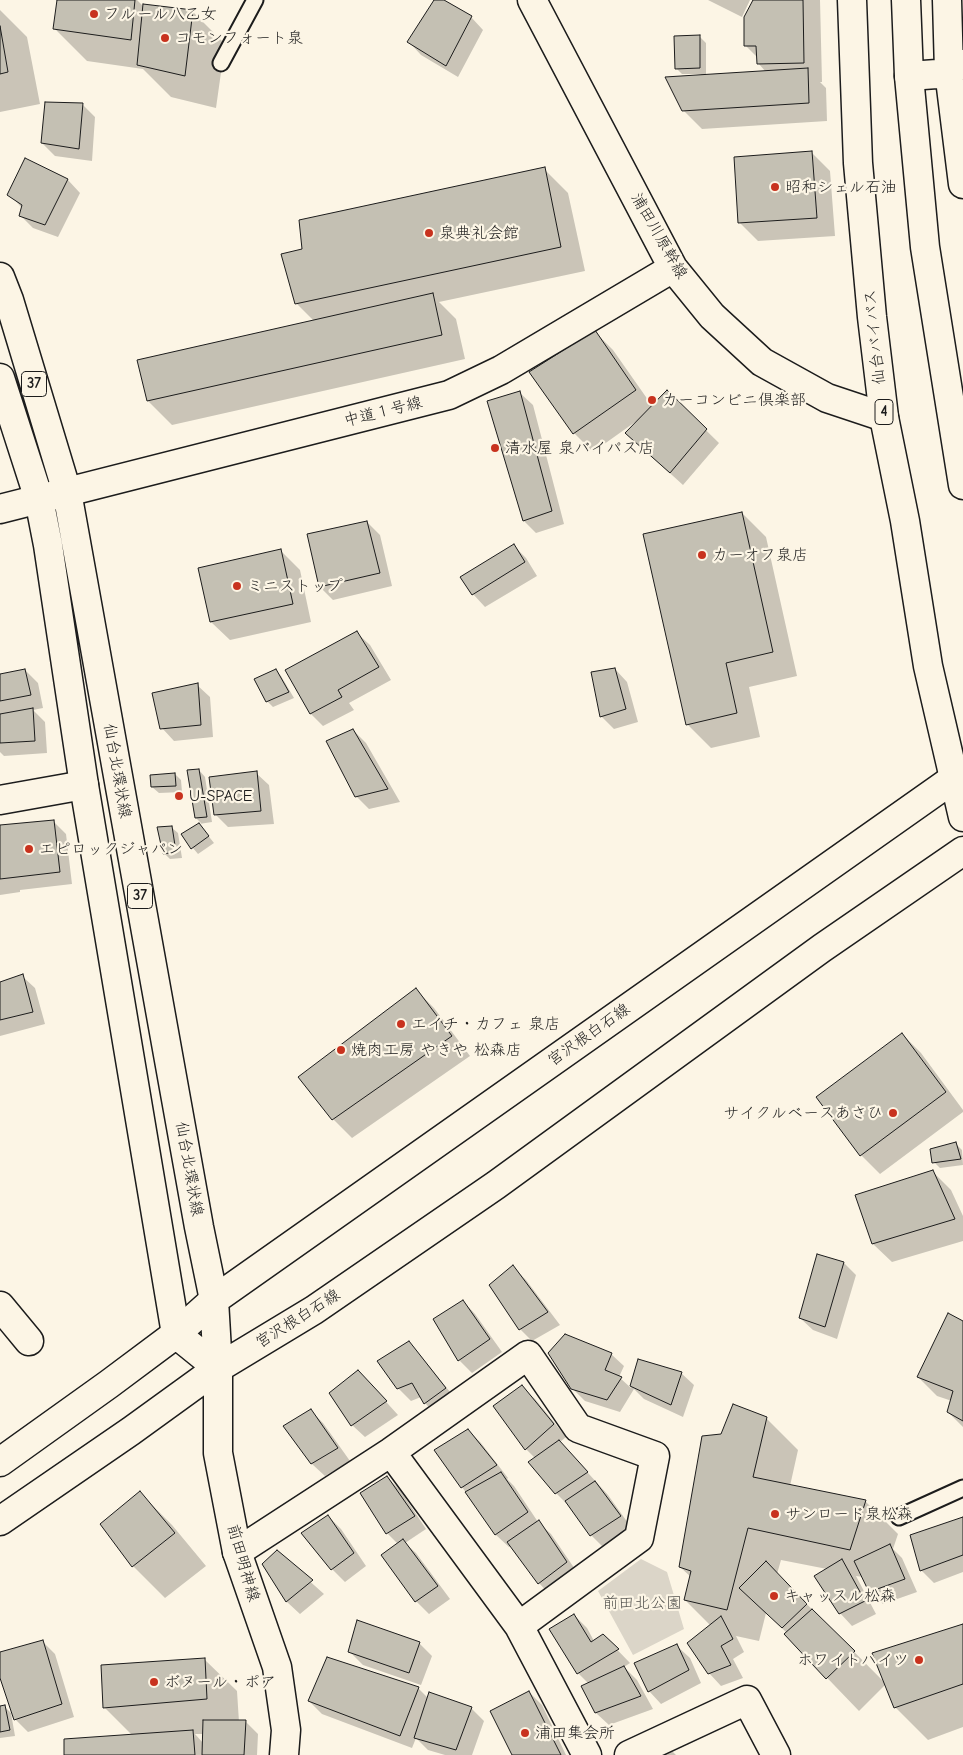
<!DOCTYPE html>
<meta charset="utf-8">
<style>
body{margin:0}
canvas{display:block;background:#fcf5e5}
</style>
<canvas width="963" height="1755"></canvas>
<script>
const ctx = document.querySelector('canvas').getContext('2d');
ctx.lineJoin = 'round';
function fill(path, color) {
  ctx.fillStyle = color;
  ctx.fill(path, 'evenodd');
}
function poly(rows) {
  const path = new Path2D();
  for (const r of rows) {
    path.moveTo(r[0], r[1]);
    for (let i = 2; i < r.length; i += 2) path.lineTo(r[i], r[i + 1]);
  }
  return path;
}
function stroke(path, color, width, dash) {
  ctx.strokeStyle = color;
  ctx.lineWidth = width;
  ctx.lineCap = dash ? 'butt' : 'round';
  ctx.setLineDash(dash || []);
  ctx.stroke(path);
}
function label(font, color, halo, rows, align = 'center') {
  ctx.font = font + ' "Comic Neue","Klee One",sans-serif';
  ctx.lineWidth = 4.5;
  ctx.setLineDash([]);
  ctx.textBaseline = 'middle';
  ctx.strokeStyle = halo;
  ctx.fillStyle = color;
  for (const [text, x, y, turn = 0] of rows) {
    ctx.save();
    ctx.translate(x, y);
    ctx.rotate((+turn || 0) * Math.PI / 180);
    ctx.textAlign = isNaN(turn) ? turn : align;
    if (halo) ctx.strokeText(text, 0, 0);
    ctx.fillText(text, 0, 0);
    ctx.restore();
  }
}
fill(poly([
 [641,1559,667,1572,684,1629,633,1655,598,1591]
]), '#dbd5c8');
fill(poly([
 [59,0,137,0,144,7,193,12,225,44,216,108,171,97,143,69,87,61,54,28],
 [435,0,442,0,471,17,483,30,458,77,421,55,409,42],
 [708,0,750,0,742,17],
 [754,0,820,0,822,82,820,82,826,88,827,121,702,129,683,110,701,74,682,74,676,68,700,37,706,43,706,76,766,72,758,63,758,58,746,46],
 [0,10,27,37,40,104,0,112],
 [82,104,95,117,92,161,55,156,42,143],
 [811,152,830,171,835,236,758,241,740,223],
 [544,169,568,193,585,271,439,302,456,319,465,359,172,425,148,401,314,321,296,303,303,250],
 [68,180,80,193,58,237,33,228,20,215,22,208,9,194],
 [594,331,613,350,653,407,667,392,719,443,683,485,640,446,638,420,593,452,574,433],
 [520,393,533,405,564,524,536,533,524,521],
 [742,513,766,537,797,676,749,687,760,737,711,748,687,724],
 [367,522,380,535,392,586,333,600,320,587,308,535],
 [514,546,526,558,537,576,485,607,473,594],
 [281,551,300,570,311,622,230,640,211,622,199,569],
 [357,633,370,645,391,680,349,703,354,710,323,726,311,714],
 [615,669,627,682,638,722,614,729,601,716],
 [25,670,38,683,43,708,33,710,45,722,47,753,4,756,0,752,0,675],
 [275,670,281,676,294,698,273,707,267,701],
 [197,685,210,697,213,737,174,741,162,728],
 [353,730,366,743,400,802,369,809,356,796],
 [199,770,205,777,212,822,199,824,214,843,198,854,182,835,201,823,196,818],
 [256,773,269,785,274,824,228,827,215,814],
 [175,774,181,780,182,792,159,793,152,787],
 [53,821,66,834,72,884,20,890,20,892,0,895,0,827],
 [171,827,178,833,182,858,170,859,164,853],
 [22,976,35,988,45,1024,0,1036,0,983],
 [416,990,434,1008,470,1056,352,1138,333,1119,300,1078],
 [902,1034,921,1053,963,1110,963,1112,880,1174,861,1155],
 [956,1144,962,1150,963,1165,940,1168,934,1162],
 [932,1171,951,1190,963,1216,963,1241,892,1262,873,1244],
 [844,1263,856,1275,837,1339,813,1330,800,1318],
 [513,1267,526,1280,560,1325,532,1341,520,1329],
 [463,1301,475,1314,502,1352,472,1373,459,1360],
 [963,1322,963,1427,948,1412,952,1401,937,1396,918,1377],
 [409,1343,421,1356,458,1402,437,1416,425,1403,421,1397,411,1401,398,1388],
 [611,1354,624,1366,619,1377,631,1388,639,1360,681,1373,694,1385,683,1417,644,1399,634,1389,620,1412,585,1401,572,1388],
 [370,1384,398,1415,365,1437,352,1425],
 [522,1387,535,1399,566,1437,560,1442,608,1495,633,1530,604,1548,591,1535,568,1505,556,1493,535,1458,526,1449],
 [310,1410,323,1423,350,1461,325,1476,312,1464,284,1427],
 [766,1418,798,1450,790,1486,866,1502,898,1534,893,1549,902,1558,917,1592,883,1604,870,1591,863,1577,856,1576,876,1614,852,1626,840,1613,827,1569,781,1560,777,1574,885,1683,963,1626,963,1727,928,1740,895,1707,886,1684,859,1711,785,1634,787,1633,766,1613,759,1641,736,1636,744,1652,733,1659,743,1678,721,1686,709,1673,711,1626,685,1600,691,1577,680,1567,722,1435],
 [468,1430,481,1443,508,1478,507,1479,514,1486,538,1522,551,1534,579,1575,551,1596,539,1583,512,1546,509,1547,496,1535,462,1487],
 [387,1477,400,1490,426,1529,405,1543,416,1553,450,1599,429,1614,416,1601,398,1544,387,1533,362,1494],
 [140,1493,172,1525,206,1566,165,1598,133,1566],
 [328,1516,341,1529,366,1566,345,1582,332,1569,303,1533],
 [963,1519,963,1572,934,1583,921,1570],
 [277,1552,324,1594,300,1614,287,1602,264,1564],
 [574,1615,587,1628,594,1641,603,1635,630,1663,624,1667,637,1680,653,1709,609,1725,596,1713,583,1687,589,1684,578,1673,551,1630],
 [42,1641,55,1654,74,1717,28,1732,15,1719,0,1674,0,1654],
 [419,1643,432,1656,421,1685,363,1665,350,1652],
 [677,1646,690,1658,701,1683,661,1704,649,1691],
 [204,1659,237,1691,239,1722,246,1722,258,1734,257,1755,65,1755,133,1736,104,1707],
 [195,1734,204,1734,203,1743],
 [418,1688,428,1698,471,1708,484,1721,472,1755,445,1755,428,1750,416,1738,412,1748,322,1714,309,1701],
 [529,1692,542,1705,566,1755,514,1755],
 [5,1707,11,1713,15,1736,0,1738,0,1708],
 [669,1748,676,1755,657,1755]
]), '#0003');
const building = poly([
 [57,0,135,0,131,40,53,29,57,0],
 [434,0,444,0,472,16,446,66,407,42,434,0],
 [753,0,803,0,804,63,757,64,756,46,744,46,744,17,753,0],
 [143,4,193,10,185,76,137,65,143,4],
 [0,26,8,72,0,74,0,26],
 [700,35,700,68,675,69,674,36,700,35],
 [808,68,809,103,682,111,665,77,808,68],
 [45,102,83,103,79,149,41,143,45,102],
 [812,151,817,218,738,223,734,157,812,151],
 [25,158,68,179,45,225,19,216,22,205,7,195,25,158],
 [545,167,561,247,295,304,281,254,302,249,299,220,545,167],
 [433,293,442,335,147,401,137,360,433,293],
 [595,330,636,390,573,434,529,372,595,330],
 [667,390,707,429,670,473,625,433,667,390],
 [520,391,552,511,523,521,487,401,520,391],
 [742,512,773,652,726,663,737,713,686,725,643,534,742,512],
 [367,521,380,573,319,587,307,534,367,521],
 [514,544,525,562,472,595,460,577,514,544],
 [281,549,293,604,210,622,198,568,281,549],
 [357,631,379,667,338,690,342,697,310,714,285,670,357,631],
 [615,668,626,709,600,717,591,672,615,668],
 [25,669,31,695,0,701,0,674,25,669],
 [276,669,289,692,266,702,254,679,276,669],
 [198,683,201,725,160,729,152,693,198,683],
 [33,708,35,741,0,743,0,714,33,708],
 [353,729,388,789,355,797,326,741,353,729],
 [199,769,207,817,195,818,187,770,199,769],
 [257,771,261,811,214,815,209,777,257,771],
 [175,773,176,786,151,787,150,775,175,773],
 [54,820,60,872,0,879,0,825,54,820],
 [199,823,209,836,191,849,181,834,199,823],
 [172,826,176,852,163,854,157,827,172,826],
 [23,974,33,1012,0,1020,0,982,23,974],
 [416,988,452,1036,332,1120,298,1077,416,988],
 [902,1033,946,1092,860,1156,816,1097,902,1033],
 [956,1142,961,1159,932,1163,930,1149,956,1142],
 [933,1170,955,1219,872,1244,855,1195,933,1170],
 [817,1254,844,1262,825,1327,799,1318,817,1254],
 [513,1265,548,1312,519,1330,489,1285,513,1265],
 [463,1300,490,1339,458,1361,433,1319,463,1300],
 [948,1313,963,1321,963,1421,947,1412,953,1391,917,1377,948,1313],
 [565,1334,612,1353,605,1370,622,1377,607,1400,571,1389,548,1353,565,1334],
 [409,1341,446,1388,424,1404,412,1383,397,1389,377,1361,409,1341],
 [638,1359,682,1372,671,1405,630,1386,638,1359],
 [358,1370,387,1401,351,1426,329,1393,358,1370],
 [522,1385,554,1424,525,1450,493,1406,522,1385],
 [733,1404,767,1417,753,1477,866,1500,850,1550,748,1528,727,1610,684,1600,691,1571,679,1567,702,1436,721,1434,733,1404],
 [311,1409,338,1448,311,1464,283,1426,311,1409],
 [468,1429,497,1465,461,1488,434,1450,468,1429],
 [559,1440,588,1472,555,1494,528,1462,559,1440],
 [501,1472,528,1512,495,1535,465,1492,501,1472],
 [387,1476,415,1516,386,1534,360,1493,387,1476],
 [595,1481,621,1516,590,1536,565,1501,595,1481],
 [140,1491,175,1533,132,1567,100,1524,140,1491],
 [328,1515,354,1553,331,1570,301,1533,328,1515],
 [963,1517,963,1555,920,1571,910,1535,963,1517],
 [539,1520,567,1562,538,1584,507,1542,539,1520],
 [403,1539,438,1586,415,1602,381,1555,403,1539],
 [890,1544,905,1579,869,1592,854,1561,890,1544],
 [277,1550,313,1580,286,1602,262,1564,277,1550],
 [842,1559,865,1601,839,1614,814,1576,842,1559],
 [766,1561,807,1604,782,1628,739,1588,766,1561],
 [812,1609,855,1651,826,1679,784,1634,812,1609],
 [574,1614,591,1642,603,1634,619,1649,577,1674,549,1629,574,1614],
 [721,1616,733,1639,721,1646,731,1665,708,1674,687,1643,721,1616],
 [357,1620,420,1642,409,1673,348,1652,357,1620],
 [963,1624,963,1684,894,1708,872,1653,963,1624],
 [43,1640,62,1704,14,1720,0,1678,0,1652,43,1640],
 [677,1644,689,1670,648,1692,634,1663,677,1644],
 [327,1657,419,1687,400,1736,308,1701,327,1657],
 [205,1658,207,1699,103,1708,101,1665,205,1658],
 [624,1666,641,1696,595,1713,581,1686,624,1666],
 [529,1691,561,1755,512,1755,490,1711,529,1691],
 [429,1692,472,1707,456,1750,414,1738,429,1692],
 [5,1705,10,1730,0,1732,0,1706,5,1705],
 [203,1720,246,1720,244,1755,202,1755,203,1720],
 [193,1730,195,1755,64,1755,64,1739,193,1730]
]);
fill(building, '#c4c0b3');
stroke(building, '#1c1c1c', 1);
const lane = poly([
 [221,63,255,0],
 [899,1517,963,1488]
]);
const street = poly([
 [947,0,949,71,963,184],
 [909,76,937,74,949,71,963,64],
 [0,800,84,785],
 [391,1452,519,1626,587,1755],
 [237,1552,391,1452,528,1355,578,1428,655,1456,639,1538,519,1626],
 [629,1755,747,1700,776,1755]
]);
const secondary = poly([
 [532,0,673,268,712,316,762,362,827,398,884,417],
 [0,509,449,395,501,370,673,268],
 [214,1300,218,1368,218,1453,237,1552,277,1667,286,1730,284,1755],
 [0,1306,29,1341],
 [176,1334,218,1368],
 [0,1462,109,1384,176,1334,214,1300,963,772],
 [0,1521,131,1431,218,1368,314,1310,496,1185,822,948,963,851]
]);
const primary = poly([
 [0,277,9,300,67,492,199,1227,214,1300],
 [0,378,39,499,48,545,84,785,176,1334]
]);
const highway = poly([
 [852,0,858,163,872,317,884,417,905,521,928,666,963,817],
 [906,0,909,76,925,247,963,485]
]);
stroke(lane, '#1c1c1c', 19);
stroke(street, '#1c1c1c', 31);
stroke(secondary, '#1c1c1c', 31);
stroke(primary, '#1c1c1c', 31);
stroke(highway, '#1c1c1c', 31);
stroke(lane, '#fcf5e5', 15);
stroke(street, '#fcf5e5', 28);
stroke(secondary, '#fcf5e5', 28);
stroke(primary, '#fcf5e5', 28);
stroke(highway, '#fcf5e5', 28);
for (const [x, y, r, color] of [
 [94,14,5,"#c8321e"],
 [165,38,5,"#c8321e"],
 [775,187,5,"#c8321e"],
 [429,233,5,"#c8321e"],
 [652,400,5,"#c8321e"],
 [495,448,5,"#c8321e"],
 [702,555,5,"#c8321e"],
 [237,586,5,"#c8321e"],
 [179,796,5,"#c8321e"],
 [29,849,5,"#c8321e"],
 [401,1024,5,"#c8321e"],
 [341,1050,5,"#c8321e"],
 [893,1113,5,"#c8321e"],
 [775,1514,5,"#c8321e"],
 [774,1596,5,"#c8321e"],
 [919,1660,5,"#c8321e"],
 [154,1682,5,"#c8321e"],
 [525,1733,5,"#c8321e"]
]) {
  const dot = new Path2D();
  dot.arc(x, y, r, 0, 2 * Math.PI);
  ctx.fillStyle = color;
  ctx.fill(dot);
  stroke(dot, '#fcf5e5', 2);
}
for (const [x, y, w] of [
 [34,384,25],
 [884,412,18],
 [140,896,25]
]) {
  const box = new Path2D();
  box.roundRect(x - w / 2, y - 12.5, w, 25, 4);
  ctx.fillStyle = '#fcf5e5';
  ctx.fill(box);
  stroke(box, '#1c1c1c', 1);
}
label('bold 15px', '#1c1c1c', null, [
 ["37",34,384],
 ["4",884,412],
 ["37",140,896]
]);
label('16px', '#1c1c1c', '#fcf5e5', [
 ["フルール八乙女",104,14],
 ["コモンフォート泉",175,38],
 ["昭和シェル石油",785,187],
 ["泉典礼会館",439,233],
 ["カーコンビニ倶楽部",662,400],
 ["清水屋 泉バイパス店",505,448],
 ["カーオフ泉店",712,555],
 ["ミニストップ",247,586],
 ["U-SPACE",189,796],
 ["エピロックジャパン",39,849],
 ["エイチ・カフェ 泉店",411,1024],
 ["焼肉工房 やきや 松森店",351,1050],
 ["サイクルベースあさひ",883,1113,"right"],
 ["サンロード泉松森",785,1514],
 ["キャッスル松森",784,1596],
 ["ホワイトハイツ",909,1660,"right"],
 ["ボヌール・ポア",164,1682],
 ["浦田集会所",535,1733]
], 'left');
label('16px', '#1c1c1c', '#fcf5e5', [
 ["浦田川原幹線",659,236,60],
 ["仙台バイパス",875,337,-96],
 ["中道１号線",383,412,-14],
 ["仙台北環状線",117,771,80],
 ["宮沢根白石線",589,1035,-35],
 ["仙台北環状線",189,1169,80],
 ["宮沢根白石線",298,1319,-32],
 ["前田明神線",243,1563,74]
]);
label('16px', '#555450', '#fcf5e5', [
 ["前田北公園",642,1603]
]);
</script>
